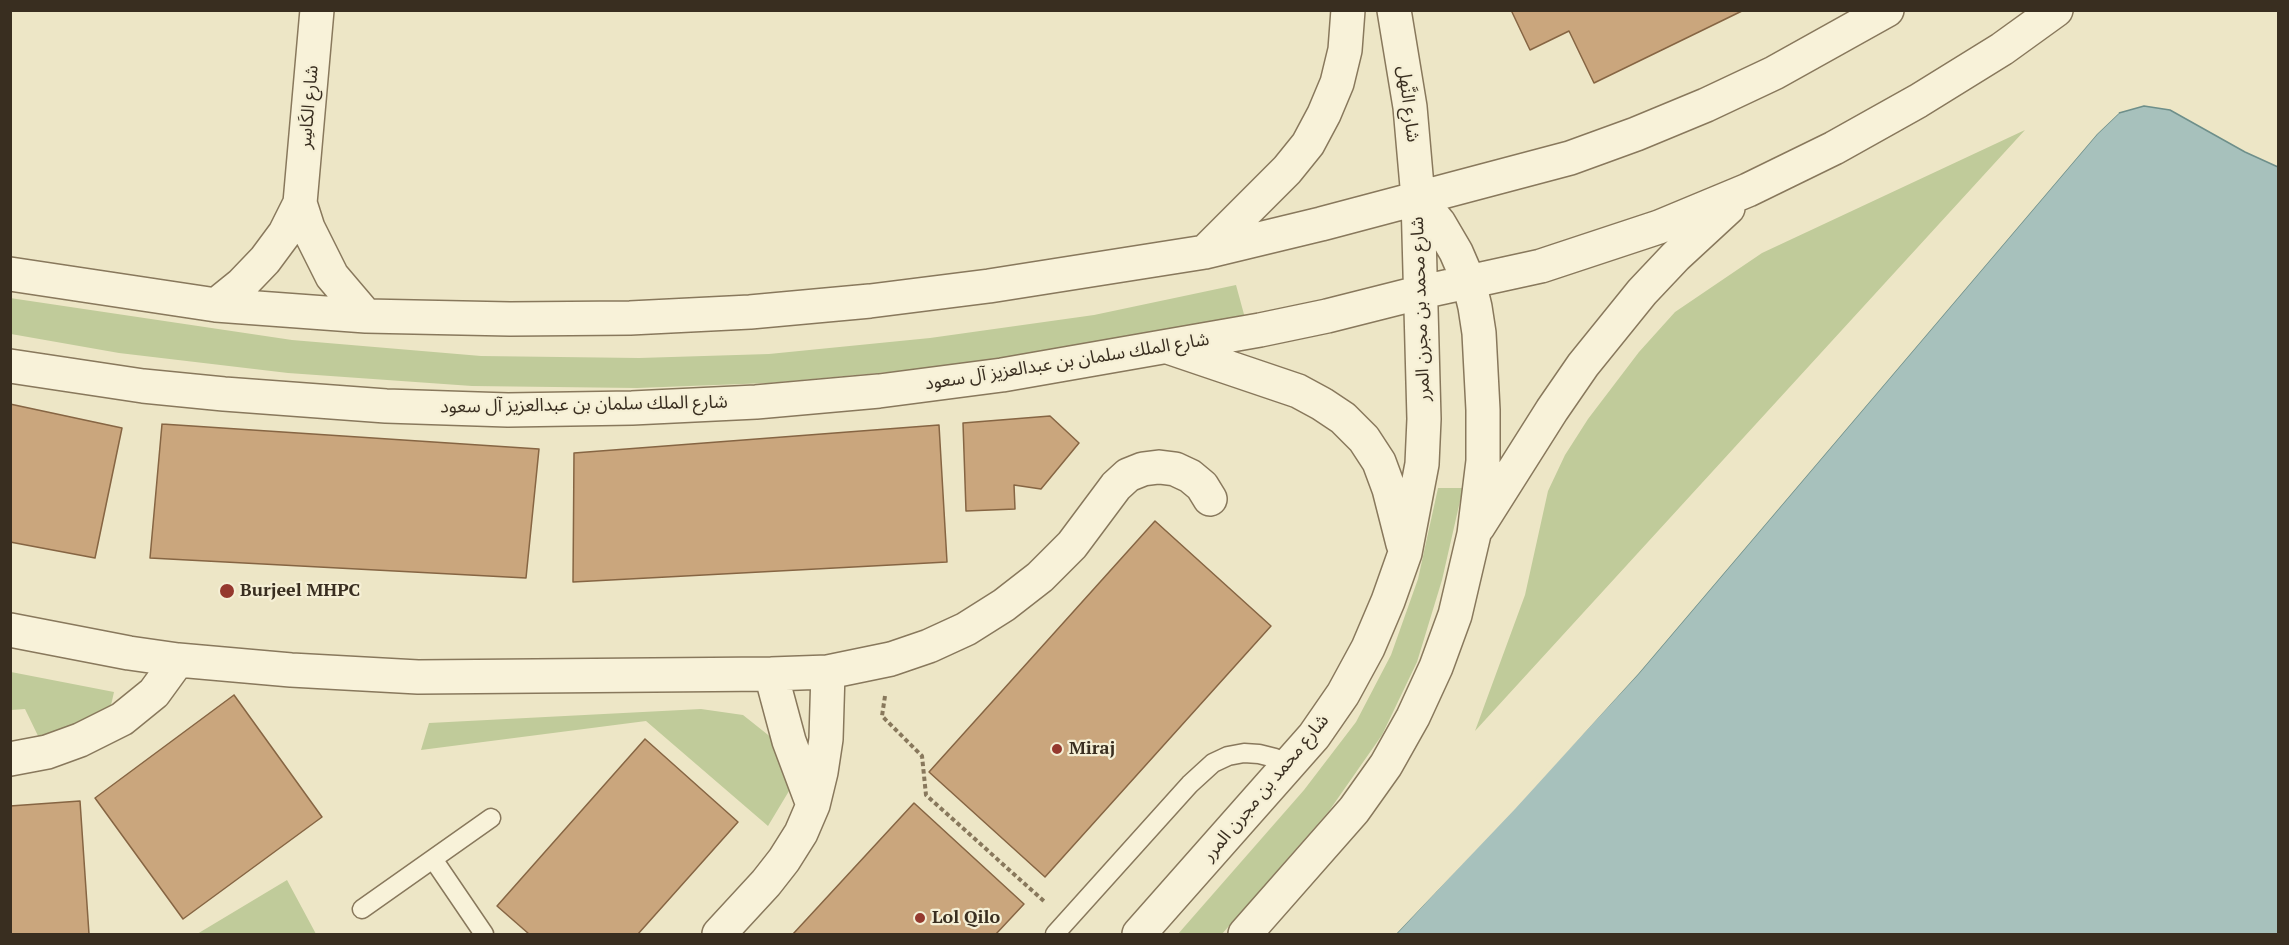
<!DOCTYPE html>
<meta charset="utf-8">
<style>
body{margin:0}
#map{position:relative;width:2289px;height:945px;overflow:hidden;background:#ede6c6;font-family:"PT Serif",serif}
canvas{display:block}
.frame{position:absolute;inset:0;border:12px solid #392e20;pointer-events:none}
</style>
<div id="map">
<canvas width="2289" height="945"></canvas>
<div class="frame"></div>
</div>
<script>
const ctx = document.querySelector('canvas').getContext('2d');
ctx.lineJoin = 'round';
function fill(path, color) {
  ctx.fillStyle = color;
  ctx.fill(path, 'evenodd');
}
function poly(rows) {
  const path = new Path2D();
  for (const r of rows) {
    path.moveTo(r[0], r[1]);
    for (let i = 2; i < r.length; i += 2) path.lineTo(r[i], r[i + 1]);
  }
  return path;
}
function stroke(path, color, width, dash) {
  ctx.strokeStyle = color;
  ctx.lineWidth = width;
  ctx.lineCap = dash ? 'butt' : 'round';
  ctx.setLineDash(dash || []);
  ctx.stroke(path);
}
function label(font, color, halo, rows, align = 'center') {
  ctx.font = font + ' "PT Serif","Noto Sans Arabic",serif';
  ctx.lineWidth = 4.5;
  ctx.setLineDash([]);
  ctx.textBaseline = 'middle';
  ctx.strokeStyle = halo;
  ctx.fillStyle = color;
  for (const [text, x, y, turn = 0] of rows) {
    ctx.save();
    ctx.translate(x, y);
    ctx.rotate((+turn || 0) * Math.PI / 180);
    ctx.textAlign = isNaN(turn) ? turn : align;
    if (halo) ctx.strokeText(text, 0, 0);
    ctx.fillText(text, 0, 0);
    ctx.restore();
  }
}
fill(poly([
 [2025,130,1475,731,1525,595,1548,491,1565,455,1588,419,1639,352,1675,312,1762,253],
 [1236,285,1245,318,1081,346,933,368,769,383,637,388,472,386,288,373,119,353,11,334,10,298,292,340,481,356,639,358,769,354,930,338,1094,315],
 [1438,488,1463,488,1442,580,1417,662,1382,735,1329,811,1222,934,1178,934,1304,790,1356,722,1391,655,1418,579],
 [11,672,114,692,108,719,40,740,25,709,11,710],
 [701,709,743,715,777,742,792,786,768,826,646,721,421,750,429,723],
 [287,880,316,934,197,934]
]), '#c0cb9a');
const water = poly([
 [2144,106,2170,110,2245,152,2278,167,2278,934,1396,934,1638,674,2097,134,2119,113,2144,106]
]);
fill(water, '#a7c1bc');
stroke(water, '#6e8f8a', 1.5);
fill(poly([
 [2117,110,2119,113,2097,134,1638,674,1515,809,1396,934,1393,934,1635,672,2095,132]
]), '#ede6c6');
const building = poly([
 [1511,10,1744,10,1594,83,1569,31,1530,50,1511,10],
 [10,404,122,428,95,558,10,542,10,404],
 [1050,416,1079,443,1041,489,1014,485,1015,509,966,511,963,423,1050,416],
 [162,424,539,449,526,578,150,558,162,424],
 [939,425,947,562,573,582,574,453,939,425],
 [1155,521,1271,626,1045,877,929,772,1155,521],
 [234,695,322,817,183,919,95,798,234,695],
 [645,739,738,822,638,934,529,934,497,906,645,739],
 [80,801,89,934,10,934,10,806,80,801],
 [914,803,1024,904,996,934,793,934,914,803]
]);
fill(building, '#caa67d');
stroke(building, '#866543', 1.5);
const service = poly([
 [433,859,484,934],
 [362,909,491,818],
 [1055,934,1190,784,1213,763,1228,756,1244,753,1259,754,1275,758,1289,766]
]);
const minor = poly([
 [317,10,300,203,308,228,332,276,366,316],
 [1205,252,1287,170,1308,144,1324,114,1337,83,1345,50,1348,10],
 [10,274,216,305,366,316,510,319,630,318,750,312,870,301,989,286,1205,252,1321,224,1570,158,1636,134,1706,105,1774,73,1887,10],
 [216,305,242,284,265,260,285,233,300,203],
 [1168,347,1298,391,1322,404,1343,418,1364,439,1379,462,1389,489,1403,544],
 [10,366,143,386,224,394,386,406,508,410,632,408,756,402,879,391,1002,375,1260,330,1327,316,1422,292,1541,266,1659,227,1748,190,1834,148,1918,101,2002,49,2056,10],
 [1478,527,1552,410,1583,365,1642,292,1676,256,1728,208],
 [10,630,129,653,178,660,291,670,418,677,771,674,828,672,891,659,929,646,966,629,1004,605,1040,577,1072,545,1116,486,1128,475,1143,469,1159,467,1175,469,1190,476,1202,486,1210,499],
 [771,674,789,741,813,805],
 [10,759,47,752,80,740,122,719,154,693,178,660],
 [719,934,766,883,784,860,801,833,813,805,821,772,826,739,828,672],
 [1139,934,1314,736,1343,694,1368,648,1388,601,1405,553,1422,464,1424,419,1418,198,1410,107,1394,10],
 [1245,934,1354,810,1386,765,1413,717,1436,667,1455,615,1474,534,1483,461,1483,410,1479,333,1475,307,1469,282,1456,252,1439,223,1418,198]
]);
stroke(service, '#88785c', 21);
stroke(minor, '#88785c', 36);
stroke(poly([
 [885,696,882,716,922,756,926,795,1046,903]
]), '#88785c', 4, [4.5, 3]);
stroke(service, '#f8f2d9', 18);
stroke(minor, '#f8f2d9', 33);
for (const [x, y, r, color] of [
 [227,591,8,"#95392e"],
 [1057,749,6,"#95392e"],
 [920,918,6,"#95392e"]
]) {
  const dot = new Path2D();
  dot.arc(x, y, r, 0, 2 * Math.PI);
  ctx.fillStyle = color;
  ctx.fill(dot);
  stroke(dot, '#f5efd5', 2);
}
label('18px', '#392e20', '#f5efd5', [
 ["شارع النَّهل",1408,104,83],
 ["شارع الكَاسِر",309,107,-85],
 ["شارع محمد بن مجرن المرر",1421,309,-92],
 ["شارع الملك سلمان بن عبدالعزيز آل سعود",1067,362,-9],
 ["شارع الملك سلمان بن عبدالعزيز آل سعود",584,405,-1],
 ["شارع محمد بن مجرن المرر",1266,788,-50]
]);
label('bold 18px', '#392e20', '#f5efd5', [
 ["Burjeel MHPC",240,591],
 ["Miraj",1069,749],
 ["Lol Qilo",932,918]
], 'left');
</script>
